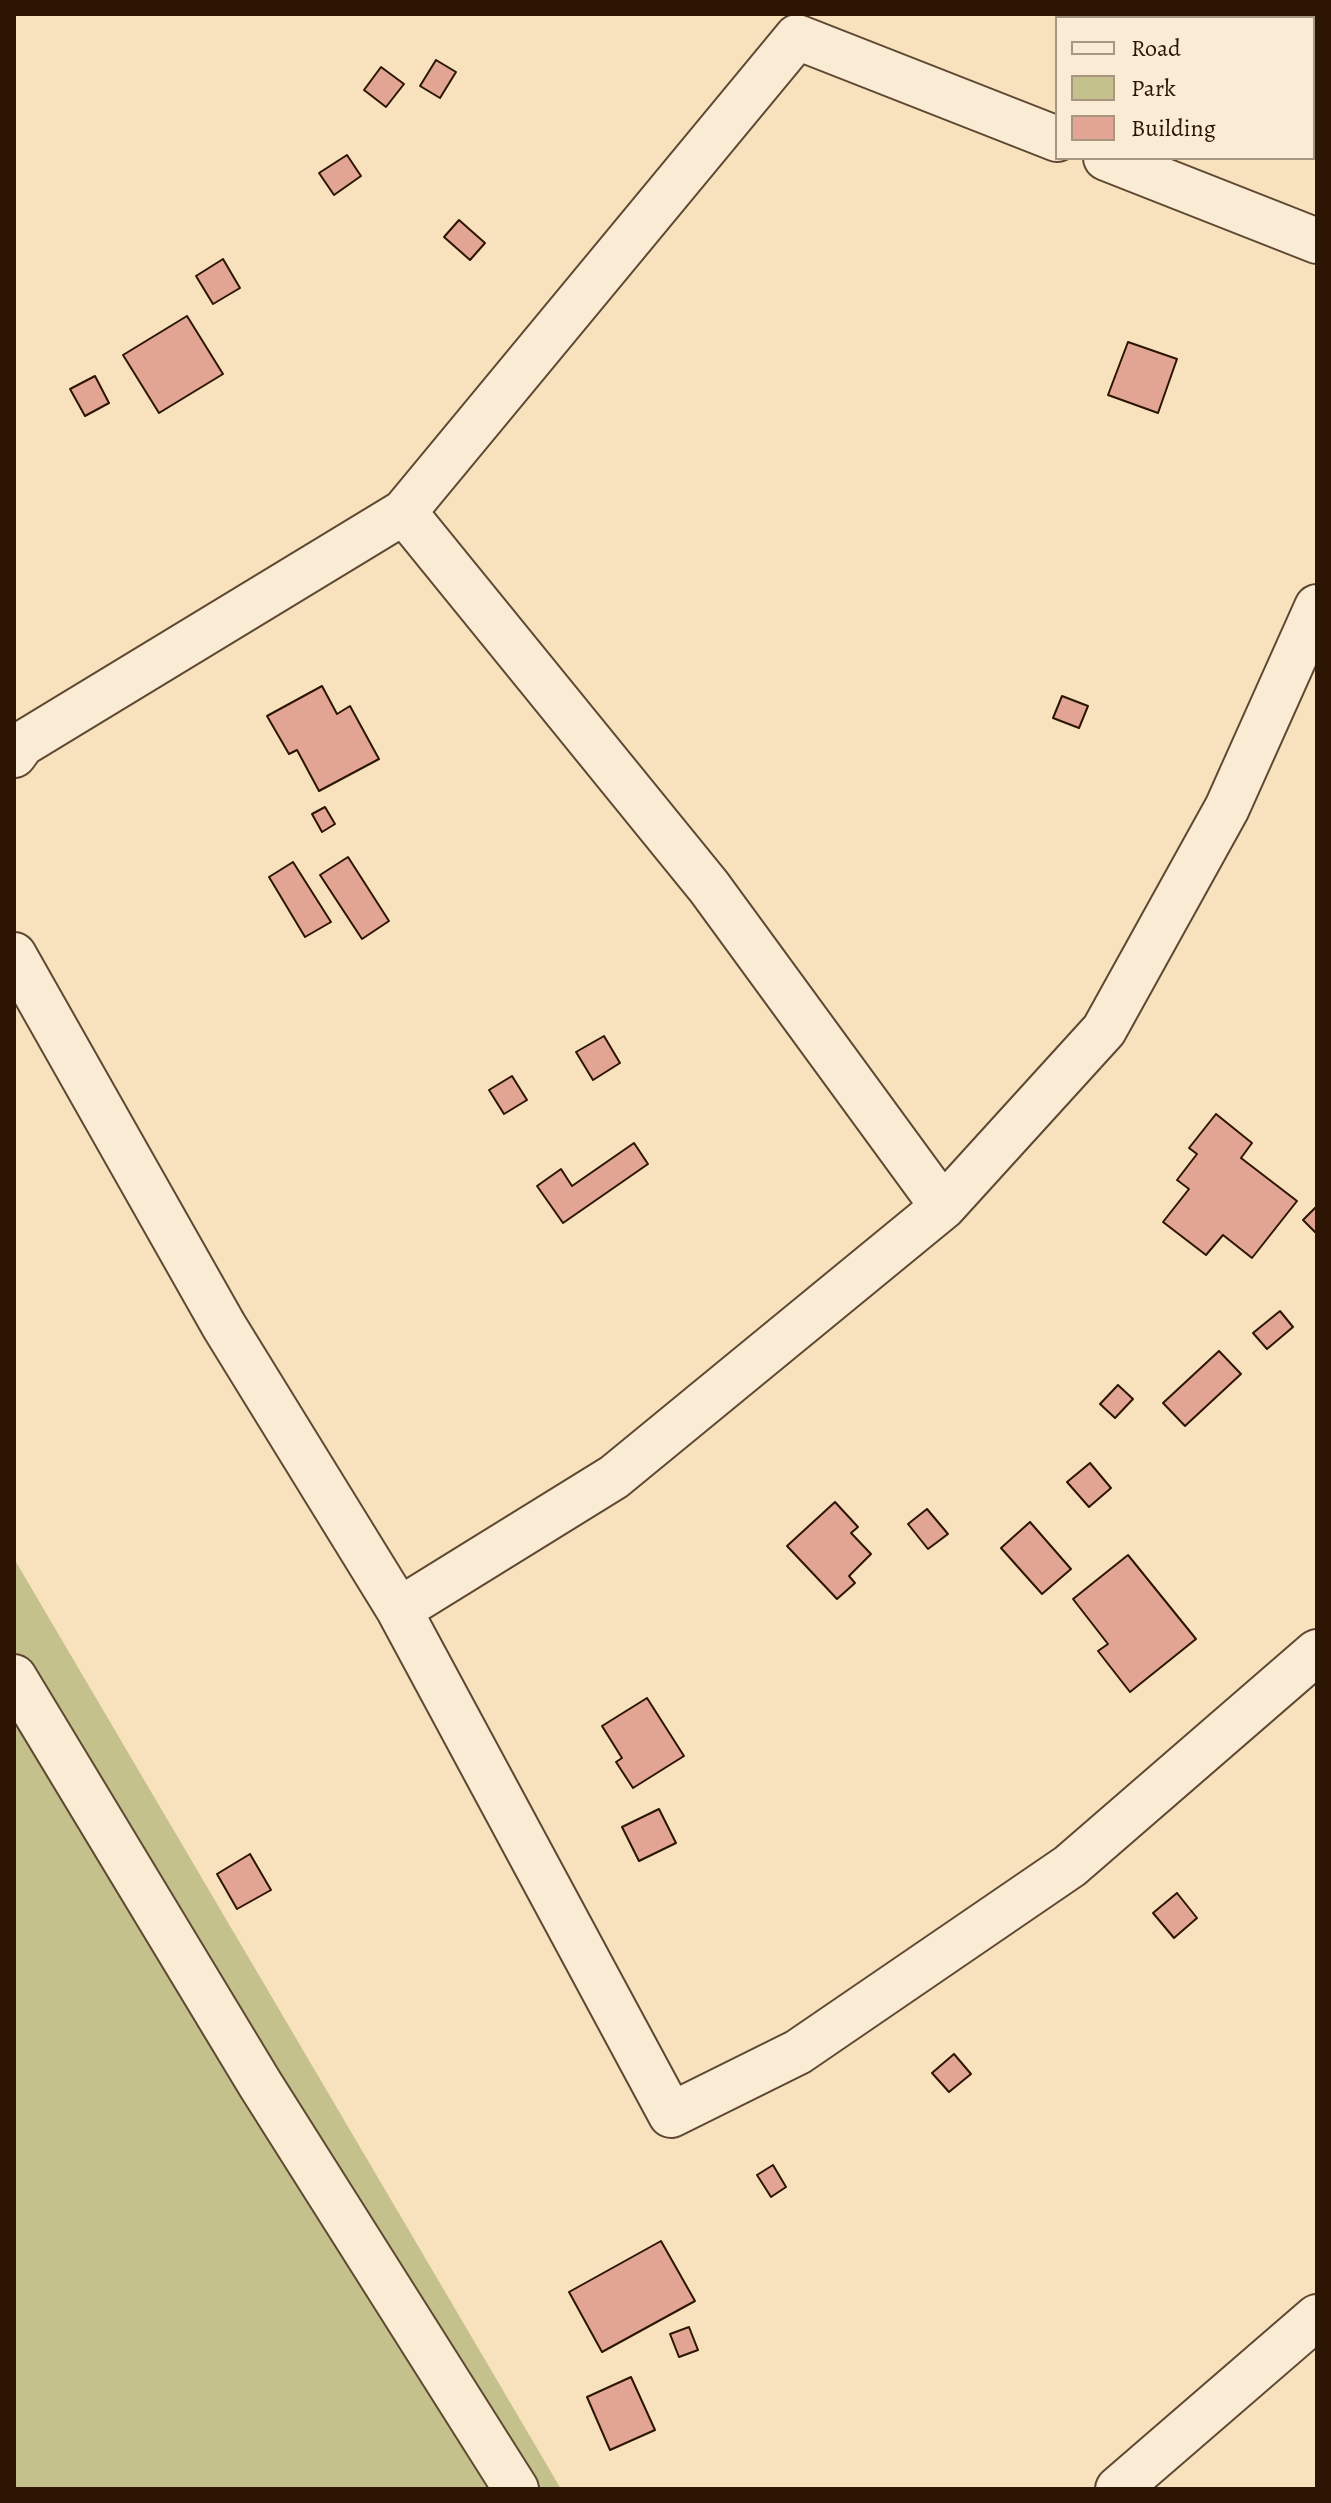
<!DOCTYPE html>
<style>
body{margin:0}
#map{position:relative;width:1331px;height:2503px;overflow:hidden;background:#f8e1bd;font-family:Alegreya,serif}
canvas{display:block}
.frame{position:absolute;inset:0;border:16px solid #2c1503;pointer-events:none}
.legend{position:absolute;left:1055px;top:16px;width:260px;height:144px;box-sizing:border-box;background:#faecd4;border:2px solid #a89680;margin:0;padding:10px 14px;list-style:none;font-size:24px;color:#2c1503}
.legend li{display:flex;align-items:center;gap:16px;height:40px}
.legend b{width:40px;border:2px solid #a89680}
</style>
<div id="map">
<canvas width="1331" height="2503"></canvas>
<div class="frame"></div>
<ul class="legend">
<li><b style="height:10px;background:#faecd4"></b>Road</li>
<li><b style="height:22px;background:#c5c18c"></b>Park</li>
<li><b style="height:22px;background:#e2a493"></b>Building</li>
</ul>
</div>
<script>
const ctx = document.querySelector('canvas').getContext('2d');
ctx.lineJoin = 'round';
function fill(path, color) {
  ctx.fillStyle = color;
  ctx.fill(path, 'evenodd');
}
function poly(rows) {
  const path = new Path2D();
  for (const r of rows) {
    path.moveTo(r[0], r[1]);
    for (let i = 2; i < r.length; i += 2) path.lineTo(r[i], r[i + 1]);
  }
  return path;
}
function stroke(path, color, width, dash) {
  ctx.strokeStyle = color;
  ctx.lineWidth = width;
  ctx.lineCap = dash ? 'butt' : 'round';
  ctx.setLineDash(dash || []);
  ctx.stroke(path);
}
fill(poly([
 [16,1562,561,2489,14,2489,14,1563]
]), '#c5c18c');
const building = poly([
 [436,60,456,72,440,98,420,86,436,60],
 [381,67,404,84,386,107,364,90,381,67],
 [347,155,361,176,334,195,319,173,347,155],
 [459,220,485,243,470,260,444,237,459,220],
 [223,259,240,288,213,304,196,276,223,259],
 [187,316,223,374,159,413,123,355,187,316],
 [1128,342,1177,359,1158,413,1108,395,1128,342],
 [95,376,109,403,85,416,70,389,95,376],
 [322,686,337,714,350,706,379,759,319,791,297,750,289,754,267,716,322,686],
 [1062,696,1088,706,1079,728,1053,718,1062,696],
 [325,807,335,824,322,832,312,814,325,807],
 [348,857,389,921,362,939,320,875,348,857],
 [293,862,331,922,305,937,269,877,293,862],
 [604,1036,620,1063,593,1080,576,1052,604,1036],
 [512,1076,527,1100,504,1114,489,1090,512,1076],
 [1216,1114,1252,1143,1241,1158,1297,1201,1252,1258,1223,1235,1206,1255,1163,1222,1189,1189,1177,1180,1197,1154,1189,1148,1216,1114],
 [634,1143,648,1164,563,1223,537,1186,561,1169,572,1186,634,1143],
 [1317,1206,1317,1234,1303,1220,1317,1206],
 [1280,1311,1293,1327,1267,1349,1253,1333,1280,1311],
 [1219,1351,1241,1374,1185,1426,1163,1403,1219,1351],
 [1118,1385,1133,1399,1115,1418,1100,1404,1118,1385],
 [1090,1463,1111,1488,1089,1507,1067,1482,1090,1463],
 [835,1502,858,1527,851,1533,871,1554,849,1576,855,1583,837,1599,787,1546,835,1502],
 [927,1509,948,1534,928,1549,908,1524,927,1509],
 [1030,1522,1071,1569,1042,1594,1001,1548,1030,1522],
 [1128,1555,1196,1639,1130,1692,1098,1651,1108,1644,1073,1599,1128,1555],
 [647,1698,684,1756,633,1788,616,1762,622,1758,602,1726,647,1698],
 [659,1809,676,1843,639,1861,622,1827,659,1809],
 [250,1854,271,1890,237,1909,217,1874,250,1854],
 [1177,1893,1197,1918,1174,1938,1153,1913,1177,1893],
 [954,2054,971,2074,949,2092,932,2073,954,2054],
 [773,2165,786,2187,771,2197,757,2175,773,2165],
 [661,2241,695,2301,602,2352,569,2292,661,2241],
 [689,2327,698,2350,679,2357,670,2334,689,2327],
 [631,2377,655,2430,610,2450,587,2397,631,2377]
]);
fill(building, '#e2a493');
stroke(building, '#2c1503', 2);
const minor = poly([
 [1106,158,1317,241],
 [404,512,709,887,943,1207],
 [14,755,22,744,404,512,797,37,1057,139],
 [14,955,224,1326,399,1610,671,2115,798,2052,1070,1866,1317,1652],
 [399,1610,614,1477,943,1207,1104,1030,1227,808,1317,607],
 [14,1677,260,2084,516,2489],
 [1118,2489,1317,2317]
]);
stroke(minor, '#5f4832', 48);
stroke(minor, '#faecd4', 44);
</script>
